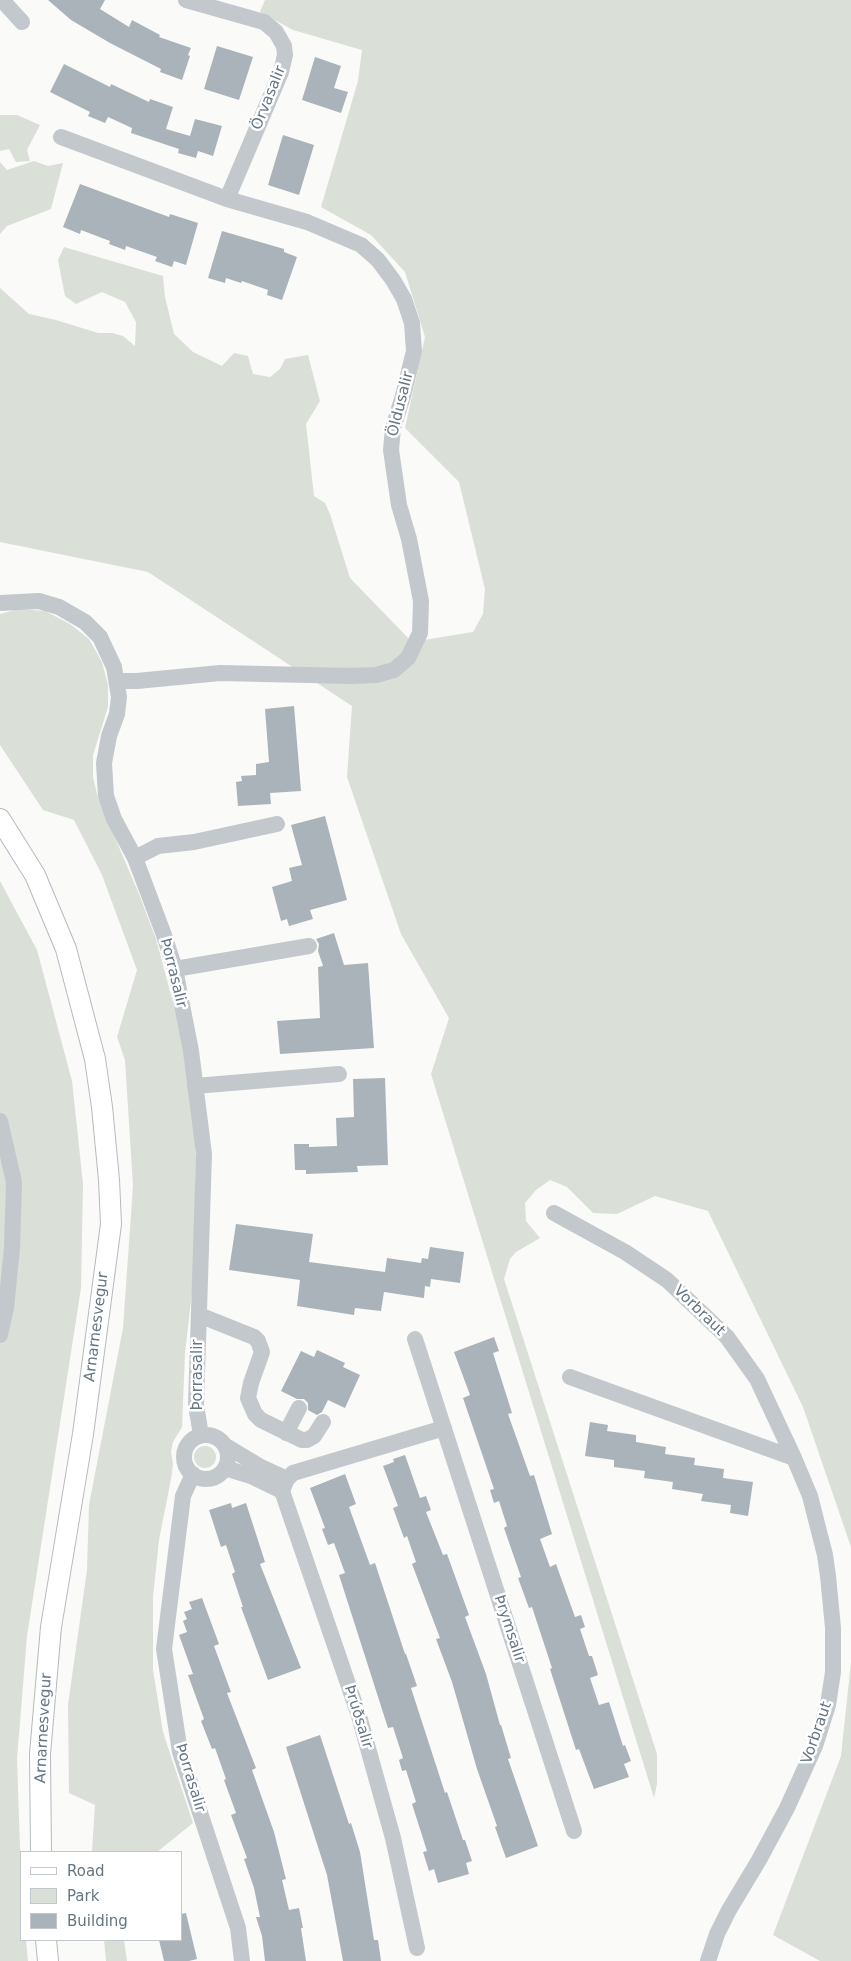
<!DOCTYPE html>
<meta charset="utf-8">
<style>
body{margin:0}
#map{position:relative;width:851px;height:1961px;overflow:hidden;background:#fafaf8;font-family:"DejaVu Sans",sans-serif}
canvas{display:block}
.legend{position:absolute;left:20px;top:1851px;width:162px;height:90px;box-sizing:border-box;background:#fff;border:1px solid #c1c8cd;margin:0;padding:6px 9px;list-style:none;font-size:15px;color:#657683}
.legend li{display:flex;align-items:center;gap:10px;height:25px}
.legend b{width:25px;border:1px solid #c1c8cd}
</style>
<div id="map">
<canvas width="851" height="1961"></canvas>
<ul class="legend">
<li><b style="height:6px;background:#fff"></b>Road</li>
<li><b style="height:14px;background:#dadfd7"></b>Park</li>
<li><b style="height:14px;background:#aab3b9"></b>Building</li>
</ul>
</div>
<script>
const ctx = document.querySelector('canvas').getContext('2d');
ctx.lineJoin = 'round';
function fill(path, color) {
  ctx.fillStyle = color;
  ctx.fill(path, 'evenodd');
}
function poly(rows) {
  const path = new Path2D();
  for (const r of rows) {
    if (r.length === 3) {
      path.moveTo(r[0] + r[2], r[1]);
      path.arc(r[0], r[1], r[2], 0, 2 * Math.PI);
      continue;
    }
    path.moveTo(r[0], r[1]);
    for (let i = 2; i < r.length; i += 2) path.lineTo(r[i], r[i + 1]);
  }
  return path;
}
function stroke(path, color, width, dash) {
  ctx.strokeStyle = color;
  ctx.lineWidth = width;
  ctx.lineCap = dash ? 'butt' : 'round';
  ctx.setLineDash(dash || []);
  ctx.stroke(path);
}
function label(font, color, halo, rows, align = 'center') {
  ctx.font = font + ' "DejaVu Sans",sans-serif';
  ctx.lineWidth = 5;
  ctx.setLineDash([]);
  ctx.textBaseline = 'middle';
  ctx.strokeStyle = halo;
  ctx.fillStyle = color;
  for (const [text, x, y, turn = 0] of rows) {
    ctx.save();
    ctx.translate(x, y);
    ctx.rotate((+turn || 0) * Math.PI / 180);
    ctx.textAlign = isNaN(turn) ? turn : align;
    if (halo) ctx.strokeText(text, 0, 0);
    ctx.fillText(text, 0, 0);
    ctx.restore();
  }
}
fill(poly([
 [265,0,851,0,851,1547,803,1407,708,1211,655,1196,617,1214,593,1213,567,1187,550,1180,536,1190,525,1203,526,1221,540,1238,516,1252,510,1259,504,1279,657,1754,657,1784,654,1798,431,1074,449,1018,401,934,347,777,352,706,148,572,0,542,0,288,29,314,56,320,98,333,112,333,123,336,135,346,136,322,125,302,102,292,76,304,65,296,58,260,64,247,163,276,165,297,174,334,193,352,222,366,234,353,248,356,253,374,270,377,280,369,285,359,308,355,320,401,306,424,314,496,325,503,330,514,350,578,412,642,473,632,483,614,485,589,459,482,405,428,425,337,405,272,371,235,321,207,358,81,362,50,293,30,260,12],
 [0,115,17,115,40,125,27,150,30,161,16,162,9,149,0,151],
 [34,161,48,166,63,163,51,209,7,226,0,234,0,162,7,170],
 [18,609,45,611,70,624,89,639,102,662,108,685,108,707,93,755,93,777,98,798,139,894,156,939,181,1032,192,1099,196,1159,193,1283,185,1353,182,1427,173,1442,171,1452,173,1464,171,1479,159,1540,153,1597,153,1670,163,1732,193,1823,157,1852,92,1852,95,1805,69,1793,68,1705,87,1570,89,1505,123,1328,133,1186,125,1060,117,1037,137,970,102,875,74,820,43,810,0,745,0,614],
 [0,881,37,950,72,1081,83,1184,81,1288,27,1636,17,1759,21,1876,21,1940,26,1940,28,1961,0,1961],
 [205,1457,11],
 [851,1662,851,1961,820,1961,773,1935,841,1756],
 [104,1940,124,1940,127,1961,106,1961]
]), '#dadfd7');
fill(poly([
 [48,0,105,0,100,9,129,27,132,20,160,35,159,37,191,48,188,55,190,56,182,80,160,72,161,69,110,43,71,20],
 [217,46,253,57,239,100,204,89],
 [315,57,341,66,334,88,348,92,341,113,302,100],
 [64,64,110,87,111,84,149,102,150,99,173,107,166,129,190,136,195,119,222,126,213,156,198,151,196,158,178,153,179,149,131,133,132,128,108,117,105,123,88,116,90,112,50,92],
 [283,135,314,145,299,195,268,185],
 [80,184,169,217,170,214,198,223,186,265,174,261,172,267,155,261,157,257,126,246,125,250,109,244,110,241,81,230,80,234,63,227],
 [222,231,284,249,284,252,297,257,282,300,267,295,268,290,242,281,241,283,226,278,225,283,208,278],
 [294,706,301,791,270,793,271,804,238,806,236,782,242,781,241,776,256,775,256,764,269,762,265,709],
 [325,816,347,900,310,910,313,919,289,926,287,919,281,921,272,887,292,881,289,868,302,865,291,825],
 [334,933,344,965,368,963,374,1048,280,1054,277,1021,320,1018,318,967,323,966,318,951,319,944,316,939],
 [385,1078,388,1165,357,1166,358,1172,306,1174,306,1170,295,1170,294,1144,309,1144,309,1147,337,1146,336,1118,354,1117,353,1079],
 [236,1224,313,1234,309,1262,385,1272,387,1258,421,1263,422,1258,428,1259,430,1247,464,1252,460,1283,431,1279,430,1287,425,1286,424,1298,384,1292,381,1311,355,1308,354,1315,297,1306,300,1280,229,1270],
 [494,1337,499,1351,493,1353,512,1413,508,1414,530,1476,534,1475,552,1534,540,1539,550,1567,556,1564,575,1617,581,1615,585,1627,580,1629,589,1656,592,1656,598,1675,590,1678,599,1705,609,1702,623,1746,625,1745,631,1761,624,1764,629,1777,594,1789,579,1749,576,1750,550,1669,552,1668,532,1607,529,1608,518,1578,521,1577,504,1528,507,1526,499,1501,494,1503,490,1490,494,1489,463,1398,470,1395,454,1352],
 [317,1350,345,1363,343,1367,360,1375,345,1408,328,1400,322,1412,317,1415,308,1410,308,1403,304,1399,297,1399,281,1391,301,1351,314,1357],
 [590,1422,608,1425,607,1431,636,1435,636,1442,666,1447,665,1454,695,1458,694,1465,724,1469,723,1478,753,1482,748,1516,730,1513,731,1505,701,1501,703,1494,672,1489,673,1482,644,1478,645,1471,614,1467,614,1460,585,1456],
 [405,1455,420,1498,426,1496,431,1510,426,1512,443,1555,447,1554,469,1615,465,1617,486,1674,500,1725,501,1725,511,1758,508,1759,538,1846,506,1858,495,1827,497,1826,477,1769,452,1682,436,1639,440,1638,412,1564,416,1562,407,1536,404,1538,393,1508,398,1506,383,1466,394,1462,393,1459],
 [345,1474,356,1504,349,1507,370,1565,375,1563,405,1654,406,1654,417,1686,411,1688,445,1793,447,1792,463,1840,465,1840,472,1861,466,1863,469,1874,438,1883,434,1869,429,1871,423,1852,427,1851,412,1804,416,1802,406,1770,402,1771,399,1760,403,1758,393,1727,388,1728,339,1575,345,1573,334,1543,328,1545,322,1529,325,1528,310,1488],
 [231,1503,232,1508,246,1503,265,1562,260,1564,301,1668,268,1680,241,1607,243,1607,232,1574,235,1572,226,1545,221,1547,209,1510],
 [202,1598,219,1644,214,1646,231,1692,227,1693,256,1768,252,1770,274,1832,286,1879,282,1880,289,1910,299,1908,303,1928,301,1928,306,1961,265,1961,262,1936,256,1917,260,1917,254,1888,244,1859,247,1858,231,1815,236,1813,224,1780,226,1779,215,1748,212,1749,201,1721,204,1719,188,1675,193,1674,179,1635,187,1632,183,1621,187,1619,184,1612,192,1609,189,1602],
 [320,1735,349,1824,351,1823,360,1852,374,1940,378,1940,381,1961,343,1961,327,1875,286,1747],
 [186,1913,197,1959,189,1961,164,1961,159,1940,181,1940,181,1914]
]), '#aab3b9');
const major = poly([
 [0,819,35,875,66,949,95,1059,102,1107,109,1180,111,1224,83,1434,51,1627,40,1754,41,1852],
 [46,1940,48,1961]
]);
stroke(major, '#b5babe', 22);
stroke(poly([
 [2,0,22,22],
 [186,0,264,22,276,32,284,46,285,55,281,72,227,199],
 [61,137,227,199,307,222,361,245,378,260,393,280,404,299,412,323,414,351,403,396,393,428,391,450,399,505,409,539,421,601,420,633,408,658,394,670,376,675,352,676,220,673,137,681,118,681],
 [0,603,39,601,59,607,85,622,100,637,114,667,119,697,117,714,109,736,104,763,106,796,114,819,135,858,164,935,175,969,191,1051,204,1154,196,1405,201,1435],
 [135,858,158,846,194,842,277,824],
 [175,969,309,946],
 [195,1086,339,1074],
 [0,1121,14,1182,12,1248,6,1308,0,1335],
 [554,1213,625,1252,667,1280,727,1337,757,1379,794,1458,810,1496,825,1555,828,1576,833,1628,833,1672,828,1705,815,1746,787,1808,759,1860,729,1910,717,1934,708,1961],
 [199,1315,254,1337,258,1341,262,1352,251,1383,248,1398,255,1414,261,1420,302,1440,307,1440,314,1436,323,1422],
 [415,1339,574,1831],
 [570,1377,794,1458],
 [286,1433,299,1408],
 [206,1457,22],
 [226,1446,261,1467,287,1479],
 [225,1468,251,1476,282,1491],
 [193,1474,183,1496,164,1649,180,1752,238,1928,242,1961],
 [417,1948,393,1838,359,1716,282,1491,287,1479,293,1473,444,1428]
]), '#c3c8cc', 16);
stroke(major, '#fff', 20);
label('15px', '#657683', '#fff', [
 ["Örvasalir",269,98,-68],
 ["Öldusalir",401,404,-76],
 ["Þorrasalir",173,973,76],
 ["Vorbraut",699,1311,44],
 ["Arnarnesvegur",97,1327,-83],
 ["Þorrasalir",198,1375,-90],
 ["Þrymsalir",509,1629,72],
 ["Þrúðsalir",358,1717,73],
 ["Arnarnesvegur",44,1728,-87],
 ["Vorbraut",817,1733,-71],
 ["Þorrasalir",190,1778,73]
]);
</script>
